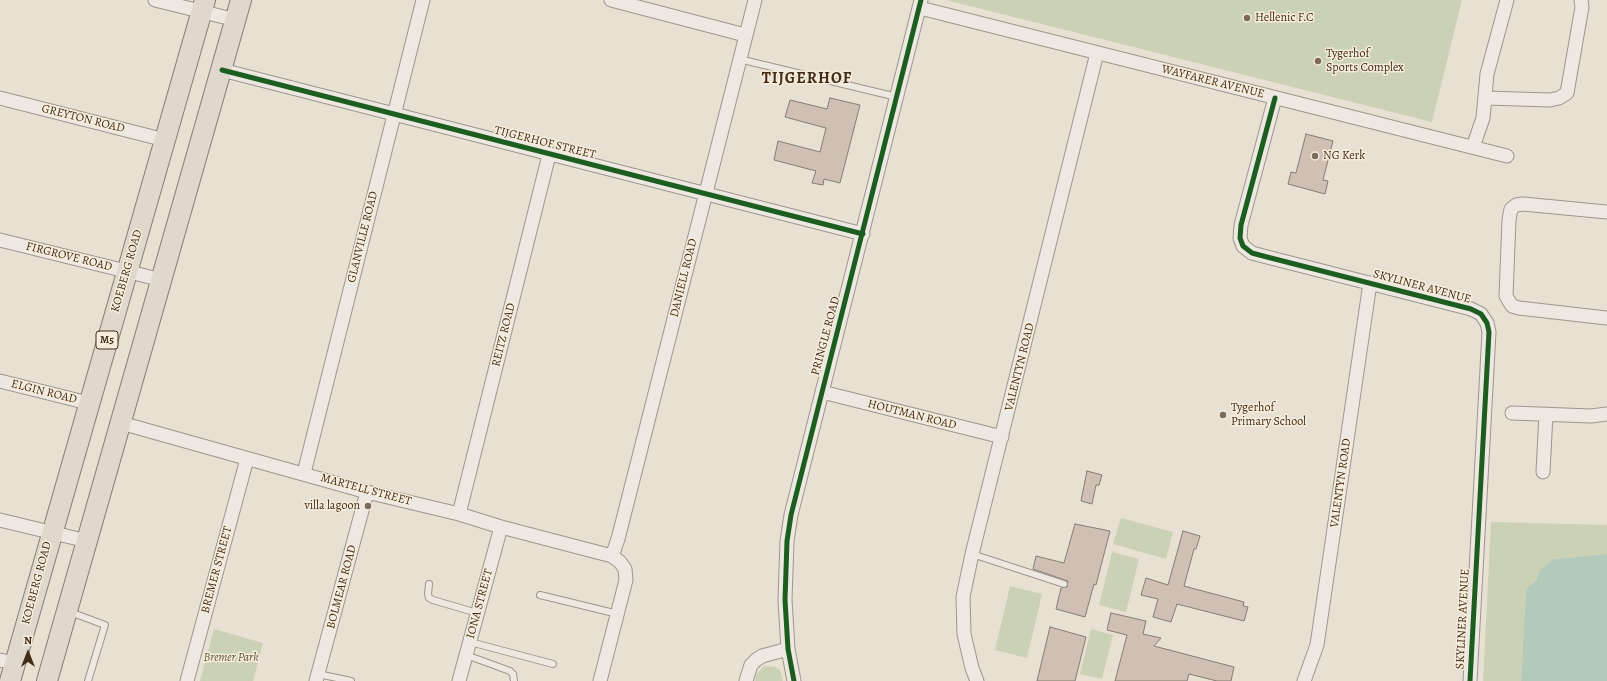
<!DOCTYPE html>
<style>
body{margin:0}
#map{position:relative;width:1607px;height:681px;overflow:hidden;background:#e8e0d2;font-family:Alegreya,serif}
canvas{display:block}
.north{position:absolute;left:8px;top:633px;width:40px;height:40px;-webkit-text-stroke:3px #f6eddc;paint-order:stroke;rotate:0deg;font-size:11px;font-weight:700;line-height:16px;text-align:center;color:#422c17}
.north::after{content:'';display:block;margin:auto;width:14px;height:18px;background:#422c17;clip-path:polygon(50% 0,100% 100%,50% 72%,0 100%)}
</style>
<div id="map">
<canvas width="1607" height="681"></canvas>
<div class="north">N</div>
</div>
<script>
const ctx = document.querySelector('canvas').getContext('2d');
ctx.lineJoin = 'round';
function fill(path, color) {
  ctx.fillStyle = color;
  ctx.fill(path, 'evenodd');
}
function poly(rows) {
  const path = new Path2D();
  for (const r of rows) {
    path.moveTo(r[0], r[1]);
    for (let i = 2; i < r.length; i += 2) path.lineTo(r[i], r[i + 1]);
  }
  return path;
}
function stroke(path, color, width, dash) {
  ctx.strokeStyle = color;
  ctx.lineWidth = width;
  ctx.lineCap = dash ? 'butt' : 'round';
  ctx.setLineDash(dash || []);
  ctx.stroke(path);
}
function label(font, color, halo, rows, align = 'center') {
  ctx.font = font + ' Alegreya,serif';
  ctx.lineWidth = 3;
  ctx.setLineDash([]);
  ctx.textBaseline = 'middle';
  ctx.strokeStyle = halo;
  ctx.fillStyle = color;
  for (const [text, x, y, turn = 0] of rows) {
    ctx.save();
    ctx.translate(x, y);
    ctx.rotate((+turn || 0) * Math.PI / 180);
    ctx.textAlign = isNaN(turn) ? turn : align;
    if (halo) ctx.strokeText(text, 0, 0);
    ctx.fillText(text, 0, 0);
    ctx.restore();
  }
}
fill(poly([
 [946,0,1462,0,1432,122],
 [1121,518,1173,532,1166,559,1113,544],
 [1491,522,1607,525,1607,554,1554,559,1540,569,1536,581,1526,589,1521,681,1483,681],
 [1112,552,1139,559,1126,612,1099,605],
 [1010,586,1042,594,1027,658,995,650],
 [214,629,263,643,253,681,200,681],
 [1091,629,1113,635,1102,679,1080,674],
 [764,666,775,667,780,670,783,681,755,681,756,675]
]), '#cbd1b4');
fill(poly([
 [1607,554,1607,681,1521,681,1526,589,1536,581,1540,569,1554,559]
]), '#b3c9ba');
const building = poly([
 [830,98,860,105,840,183,824,179,823,185,812,183,816,171,774,160,778,141,820,152,826,128,785,117,790,100,827,109,830,98],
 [1306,134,1333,141,1323,180,1328,181,1325,194,1288,184,1291,172,1296,173,1306,134],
 [1087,471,1102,475,1099,485,1096,485,1092,504,1081,501,1087,471],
 [1075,524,1110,531,1096,585,1094,584,1085,617,1056,609,1061,588,1067,587,1068,581,1033,569,1036,556,1064,563,1075,524],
 [1183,531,1200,536,1196,549,1194,549,1184,586,1244,602,1243,606,1248,607,1244,621,1177,604,1171,622,1153,617,1158,599,1141,595,1146,578,1168,585,1183,531],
 [1111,613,1146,621,1143,634,1161,638,1154,646,1234,667,1231,681,1217,681,1189,674,1187,681,1115,681,1127,635,1107,630,1111,613],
 [1050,627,1086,637,1075,681,1037,681,1050,627]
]);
fill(building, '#cfbfb4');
stroke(building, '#857d73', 1);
const service = poly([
 [739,59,897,97],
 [972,554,1064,584],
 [429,584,428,594,429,598,433,600,477,613],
 [540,595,618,614],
 [70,612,105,625,88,681],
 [470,642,553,664],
 [466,655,510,671,513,674,514,681],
 [318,674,351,681]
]);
const minor = poly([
 [155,0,236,20],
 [611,0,745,35],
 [920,8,1507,156],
 [222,70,863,234],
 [0,98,165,140],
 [1275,98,1241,225,1240,238,1243,246,1252,253,1267,257,1471,309,1481,314,1487,323,1489,332,1470,681],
 [1486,98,1550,100,1559,98,1567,93,1582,7,1581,0],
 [1473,147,1483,118,1487,74,1507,0],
 [1607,212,1523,204,1516,205,1511,209,1509,220,1506,296,1512,306,1519,308,1607,318],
 [0,240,162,280],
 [0,381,88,403],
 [822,392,1002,437],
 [1512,413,1591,416,1607,414],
 [121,423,367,492,459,514,501,527,612,556,620,562,625,569,626,580,600,681],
 [1543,472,1546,414],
 [304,473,423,0],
 [459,514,549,155],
 [0,520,87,541],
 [612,556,618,539,755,0],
 [0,660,15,663],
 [187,681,247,459],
 [316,681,367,492],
 [459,681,501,527],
 [746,681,751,665,756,660,762,656,788,649],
 [794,681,788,649,785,600,787,541,791,515,921,0],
 [977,681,972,668,964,634,963,597,972,554,1097,53],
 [1304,681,1317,645,1370,283]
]);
const primary = poly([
 [10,681,205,0],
 [47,681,241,0]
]);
stroke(service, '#9d968c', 8);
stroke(minor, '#9d968c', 15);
stroke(primary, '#857d73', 22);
stroke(service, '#ede8e1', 6);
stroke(minor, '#ede8e1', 13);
stroke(primary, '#e0d8cc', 20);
stroke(poly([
 [222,70,863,234],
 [1275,98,1241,225,1240,238,1243,246,1252,253,1267,257,1471,309,1481,314,1487,323,1489,332,1470,681],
 [794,681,788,649,785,600,787,541,791,515,921,0]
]), '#1b5e20', 5);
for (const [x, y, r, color] of [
 [1247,18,4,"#7c6b58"],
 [1318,61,4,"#7c6b58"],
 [1315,156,4,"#7c6b58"],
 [1223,415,4,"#7c6b58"],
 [368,506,4,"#7c6b58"]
]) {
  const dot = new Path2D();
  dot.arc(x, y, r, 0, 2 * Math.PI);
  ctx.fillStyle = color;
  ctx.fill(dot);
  stroke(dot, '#f6eddc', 1.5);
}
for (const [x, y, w] of [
 [107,340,22]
]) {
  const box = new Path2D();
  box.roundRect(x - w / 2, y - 9, w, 18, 3);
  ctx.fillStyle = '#f6eddc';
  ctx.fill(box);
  stroke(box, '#422c17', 1);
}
label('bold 11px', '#422c17', null, [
 ["M5",107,340]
]);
label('12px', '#422c17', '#f6eddc', [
 ["Hellenic F.C",1255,18],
 ["Tygerhof",1326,54],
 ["Sports Complex",1326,68],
 ["NG Kerk",1323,156],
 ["Tygerhof",1231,408],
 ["Primary School",1231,422],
 ["villa lagoon",360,506,"right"]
], 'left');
label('12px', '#422c17', '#f6eddc', [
 ["WAYFARER AVENUE",1213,82,14],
 ["GREYTON ROAD",83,119,14],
 ["TIJGERHOF STREET",545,143,14],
 ["GLANVILLE ROAD",363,237,-76],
 ["FIRGROVE ROAD",69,257,14],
 ["KOEBERG ROAD",127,271,-74],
 ["DANIELL ROAD",684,278,-76],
 ["SKYLINER AVENUE",1422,287,15],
 ["REITZ ROAD",504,335,-76],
 ["PRINGLE ROAD",826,336,-75],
 ["VALENTYN ROAD",1020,367,-76],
 ["ELGIN ROAD",44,392,14],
 ["HOUTMAN ROAD",912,415,14],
 ["VALENTYN ROAD",1341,483,-82],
 ["MARTELL STREET",366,490,15],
 ["BREMER STREET",217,570,-75],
 ["KOEBERG ROAD",37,583,-75],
 ["BOLMEAR ROAD",342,587,-75],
 ["IONA STREET",480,604,-75],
 ["SKYLINER AVENUE",1463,619,-87]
]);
label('italic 12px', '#5e5238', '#f6eddc', [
 ["Bremer Park",231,658]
]);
ctx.letterSpacing = '1px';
label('bold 16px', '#422c17', '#f6eddc', [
 ["TIJGERHOF",807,79]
]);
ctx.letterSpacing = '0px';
</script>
